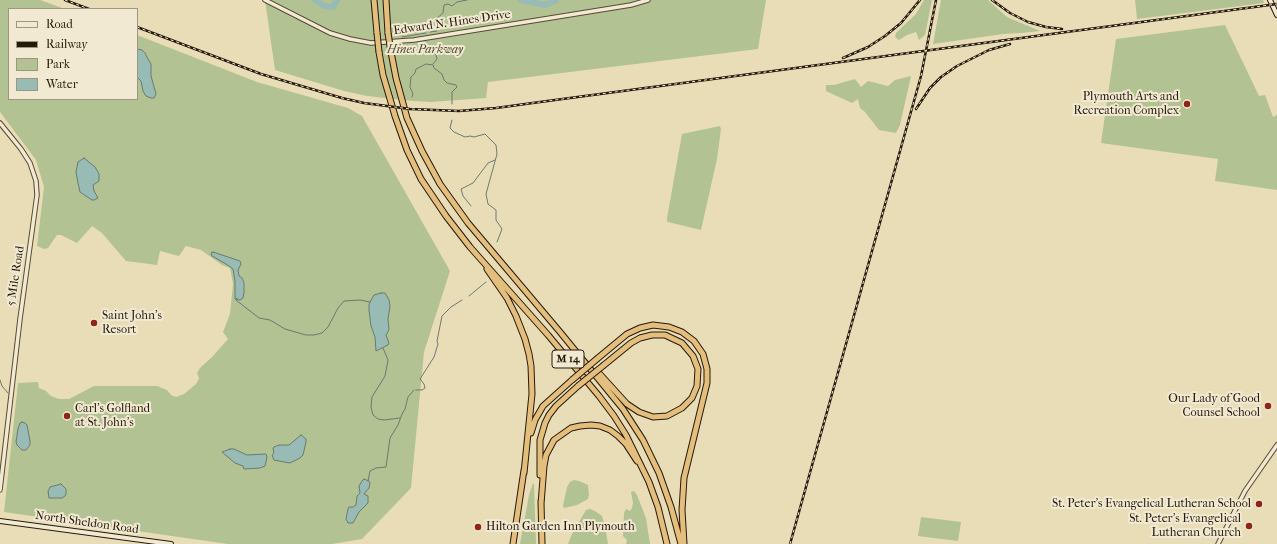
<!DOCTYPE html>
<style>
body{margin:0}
#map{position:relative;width:1277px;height:544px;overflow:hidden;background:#e9ddb8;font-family:"IM FELL French Canon",serif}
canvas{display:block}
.legend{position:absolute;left:8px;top:8px;width:130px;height:92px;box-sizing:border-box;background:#f1e9d1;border:1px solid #9f9681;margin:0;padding:5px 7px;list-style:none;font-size:12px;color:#251909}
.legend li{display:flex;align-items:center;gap:8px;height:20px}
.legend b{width:20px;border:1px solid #9f9681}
</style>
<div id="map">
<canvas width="1277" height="544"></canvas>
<ul class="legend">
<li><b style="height:5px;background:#f1e9d1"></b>Road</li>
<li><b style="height:5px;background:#251909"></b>Railway</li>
<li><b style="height:11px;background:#b2c292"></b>Park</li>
<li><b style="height:11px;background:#99bbb5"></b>Water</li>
</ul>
</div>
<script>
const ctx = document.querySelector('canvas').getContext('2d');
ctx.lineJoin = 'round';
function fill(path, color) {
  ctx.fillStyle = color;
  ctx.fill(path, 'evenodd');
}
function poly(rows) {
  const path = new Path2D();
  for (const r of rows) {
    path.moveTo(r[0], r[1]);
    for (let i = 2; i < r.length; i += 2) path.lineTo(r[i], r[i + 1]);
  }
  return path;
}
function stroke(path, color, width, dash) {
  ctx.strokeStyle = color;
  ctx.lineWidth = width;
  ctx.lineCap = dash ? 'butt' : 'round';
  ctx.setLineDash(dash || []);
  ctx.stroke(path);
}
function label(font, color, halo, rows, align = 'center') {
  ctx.font = font + ' "IM FELL French Canon",serif';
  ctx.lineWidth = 4;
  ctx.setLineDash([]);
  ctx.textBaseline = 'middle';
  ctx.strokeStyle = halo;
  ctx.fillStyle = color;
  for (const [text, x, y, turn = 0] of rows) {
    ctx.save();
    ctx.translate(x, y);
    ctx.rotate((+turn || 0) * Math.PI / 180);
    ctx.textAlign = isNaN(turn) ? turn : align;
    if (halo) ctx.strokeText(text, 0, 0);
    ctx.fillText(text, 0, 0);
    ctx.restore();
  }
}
fill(poly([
 [0,0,40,0,65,9,9,9,9,99,137,99,137,35,257,82,348,108,362,116,450,271,424,352,411,488,362,539,332,544,228,544,4,512,18,383,38,382,39,388,46,391,51,396,59,399,69,399,94,386,157,386,167,390,171,395,176,397,184,394,196,384,199,378,197,373,200,368,213,356,228,339,223,332,230,314,233,284,230,268,222,265,201,250,186,246,179,256,160,251,157,265,126,261,102,233,92,226,77,243,61,235,57,235,48,248,44,249,37,246,44,187,36,160,0,112],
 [265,0,766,0,758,49,488,82,486,98,431,102,413,101,367,96,344,91,275,70],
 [924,0,932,0,925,35,919,40,916,32,907,35,899,40,895,37,896,33,916,14],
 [941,0,988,0,1007,17,1040,31,1021,33,1003,34,933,44],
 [1135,0,1263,0,1264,3,1137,19],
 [1225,25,1259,96,1265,95,1273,117,1277,115,1277,190,1215,181,1218,159,1101,143,1116,39],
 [911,76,900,125,896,133,879,130,865,112,860,108,858,99,852,103,826,91,826,85,834,85,855,79,861,87,868,81,888,86,895,80],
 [720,126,721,129,717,159,701,230,668,222,667,221,667,218,682,134],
 [574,480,579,481,588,485,589,495,588,499,577,505,564,508,563,506,567,487,570,482],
 [533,483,534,484,536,544,520,544,529,495],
 [634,491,637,495,646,518,650,544,626,544,627,540,623,536,624,513,626,509,630,511,632,508,633,503,631,492],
 [590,509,595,511,602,516,605,526,608,544,568,544,572,534,583,515,586,510],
 [921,517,961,522,958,541,918,536]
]), '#b2c292');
const water = poly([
 [137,49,142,50,145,53,148,59,151,64,151,76,156,94,154,98,151,98,146,96,143,91,141,81,137,77,137,49],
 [84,158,95,167,99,174,99,181,93,185,94,191,98,198,94,200,92,200,80,192,78,183,76,172,78,162,84,158],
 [213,252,240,261,241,264,238,270,239,276,242,278,244,283,244,293,243,298,240,300,235,299,235,281,233,269,226,264,212,256,211,253,213,252],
 [381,293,385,293,389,300,390,306,388,319,389,330,386,335,389,343,388,345,376,351,375,337,371,326,369,310,369,304,374,295,381,293],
 [22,422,25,423,27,425,30,441,30,445,26,450,22,450,17,445,16,442,18,429,20,423,22,422],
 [301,435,306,439,306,442,303,455,300,458,290,463,274,460,272,455,274,453,273,448,274,447,279,445,289,445,301,435],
 [230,449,234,449,247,455,266,454,267,457,265,466,260,468,244,469,243,466,235,463,223,453,222,452,230,449],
 [364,479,369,481,370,483,369,488,364,494,368,496,368,503,359,512,353,523,348,523,346,519,348,509,349,507,353,507,356,505,357,496,360,493,359,486,362,481,364,479],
 [61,484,66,489,66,494,65,496,62,498,49,498,48,491,50,487,61,484]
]);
fill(water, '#99bbb5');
stroke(water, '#6b7a70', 1);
stroke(poly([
 [430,32,437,31,435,20,443,13,444,5,448,4,452,6,457,2,467,0],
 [402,37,426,33],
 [433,64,437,59,436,55,433,52,436,49,436,45],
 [412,97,413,94,410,87,411,77,415,73,416,69,426,64,433,65,434,68,442,74,444,80,447,83,456,85,457,87,452,92,452,104],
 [452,120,450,128,454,132,465,137,470,136,474,137,485,134,496,145,497,154,486,194,488,204,496,210,496,220,502,229,497,242],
 [471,206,463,196,461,189,473,183,488,163,495,160],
 [469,296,486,282],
 [237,298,236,300,259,318,270,320,285,329,306,335,314,335,322,333,328,327,338,308,344,301,360,300,370,302],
 [383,348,388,360,385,376,372,397,371,407,373,415,378,419,384,420,400,418],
 [0,380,2,386,8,393],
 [416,390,422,390,425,388,424,384,420,379,434,357,438,344,437,341,442,316,451,307,462,300],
 [368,481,370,471,376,468,386,467,390,438,398,425,402,414,405,409,408,397,414,390]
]), '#6b7a70', 1);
stroke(poly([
 [315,0,324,6,330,7,333,7,337,0],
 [521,0,545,5,556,0]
]), '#99bbb5', 6);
const tertiary = poly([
 [265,0,330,33,350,39,371,43,414,40,631,5,648,0],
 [0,123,21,149,30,163,36,181,37,195,20,319,0,490],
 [1218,544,1245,491,1277,445]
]);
const secondary = poly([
 [1270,0,1277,15],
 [0,521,171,544]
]);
const motorway = poly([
 [374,0,377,33],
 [386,0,388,33],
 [379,52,383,75,395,116,407,150,421,179,446,216,470,247,548,335,599,396,614,416,626,435,649,482,658,507,667,544],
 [391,52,396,78,407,118,422,151,440,184,468,223,560,332,623,409,643,440,659,473,671,507,681,544],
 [487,269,507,298,516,316,525,339,529,354,531,366,532,394,524,473],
 [598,358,627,334,640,328,653,325,669,327,682,332,694,341,703,354,707,369,707,383,684,478,682,510,684,544],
 [597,371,627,404,639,412,653,417,667,416,682,408,692,398,697,386,698,369,693,356,682,343,665,335,652,335,640,338,631,343,604,365],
 [531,433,535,420,543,406,572,380],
 [540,475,540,440,545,423,549,415,556,406,578,386],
 [541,501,542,544],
 [541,504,544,466,546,455,554,440,571,428,580,426,591,425,600,426,610,430,618,436,626,444,637,461],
 [513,544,524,470]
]);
stroke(tertiary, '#564a35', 5.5);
stroke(secondary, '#251909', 6);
stroke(motorway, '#251909', 7);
stroke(tertiary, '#f1e9d1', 3.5);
stroke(secondary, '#f1e9d1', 4);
stroke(motorway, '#e4be7c', 5);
const rail = poly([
 [65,0,89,9],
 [992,0,1010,13,1028,22,1046,27,1062,29],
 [137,27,261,74,342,98,364,103,410,109,459,111,496,108,540,102,1277,4],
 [843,58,868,47,885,36,901,23,920,0],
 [916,109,930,88,941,77,957,66,989,50,1010,44],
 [790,544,921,76,936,0]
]);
stroke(rail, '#251909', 2.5);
stroke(rail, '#f1e9d1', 1, [3]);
const motorwayBridge = poly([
 [377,33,379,52],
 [388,33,391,52],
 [572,380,598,358],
 [578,386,604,365]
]);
stroke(motorwayBridge, '#251909', 7, []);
stroke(motorwayBridge, '#e4be7c', 5);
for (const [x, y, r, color] of [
 [1187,104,4,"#8f2418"],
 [94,323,4,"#8f2418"],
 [1268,406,4,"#8f2418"],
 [67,416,4,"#8f2418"],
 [1259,504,4,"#8f2418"],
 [1249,526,4,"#8f2418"],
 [478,527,4,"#8f2418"]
]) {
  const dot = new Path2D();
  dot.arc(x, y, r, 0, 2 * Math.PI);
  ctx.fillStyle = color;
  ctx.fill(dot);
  stroke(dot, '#f1e9d1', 1.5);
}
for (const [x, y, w] of [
 [568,359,32]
]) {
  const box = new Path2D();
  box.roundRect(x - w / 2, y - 9, w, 18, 3);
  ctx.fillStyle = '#f1e9d1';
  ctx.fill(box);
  stroke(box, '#251909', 1);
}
label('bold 11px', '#251909', null, [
 ["M 14",568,359]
]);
label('12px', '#251909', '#f1e9d1', [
 ["Edward N. Hines Drive",452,23,-8],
 ["5 Mile Road",16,276,-81],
 ["North Sheldon Road",87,523,8]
]);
label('italic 12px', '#4f4c32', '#f1e9d1', [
 ["Hines Parkway",425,50]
]);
label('12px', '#251909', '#f1e9d1', [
 ["Plymouth Arts and",1179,97],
 ["Recreation Complex",1179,111],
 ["Saint John's",102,316,"left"],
 ["Resort",102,330,"left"],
 ["Our Lady of Good",1260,399],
 ["Counsel School",1260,413],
 ["Carl's Golfland",75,409,"left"],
 ["at St. John's",75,423,"left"],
 ["St. Peter's Evangelical Lutheran School",1251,504],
 ["St. Peter's Evangelical",1241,519],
 ["Lutheran Church",1241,533],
 ["Hilton Garden Inn Plymouth",486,527,"left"]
], 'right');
</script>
